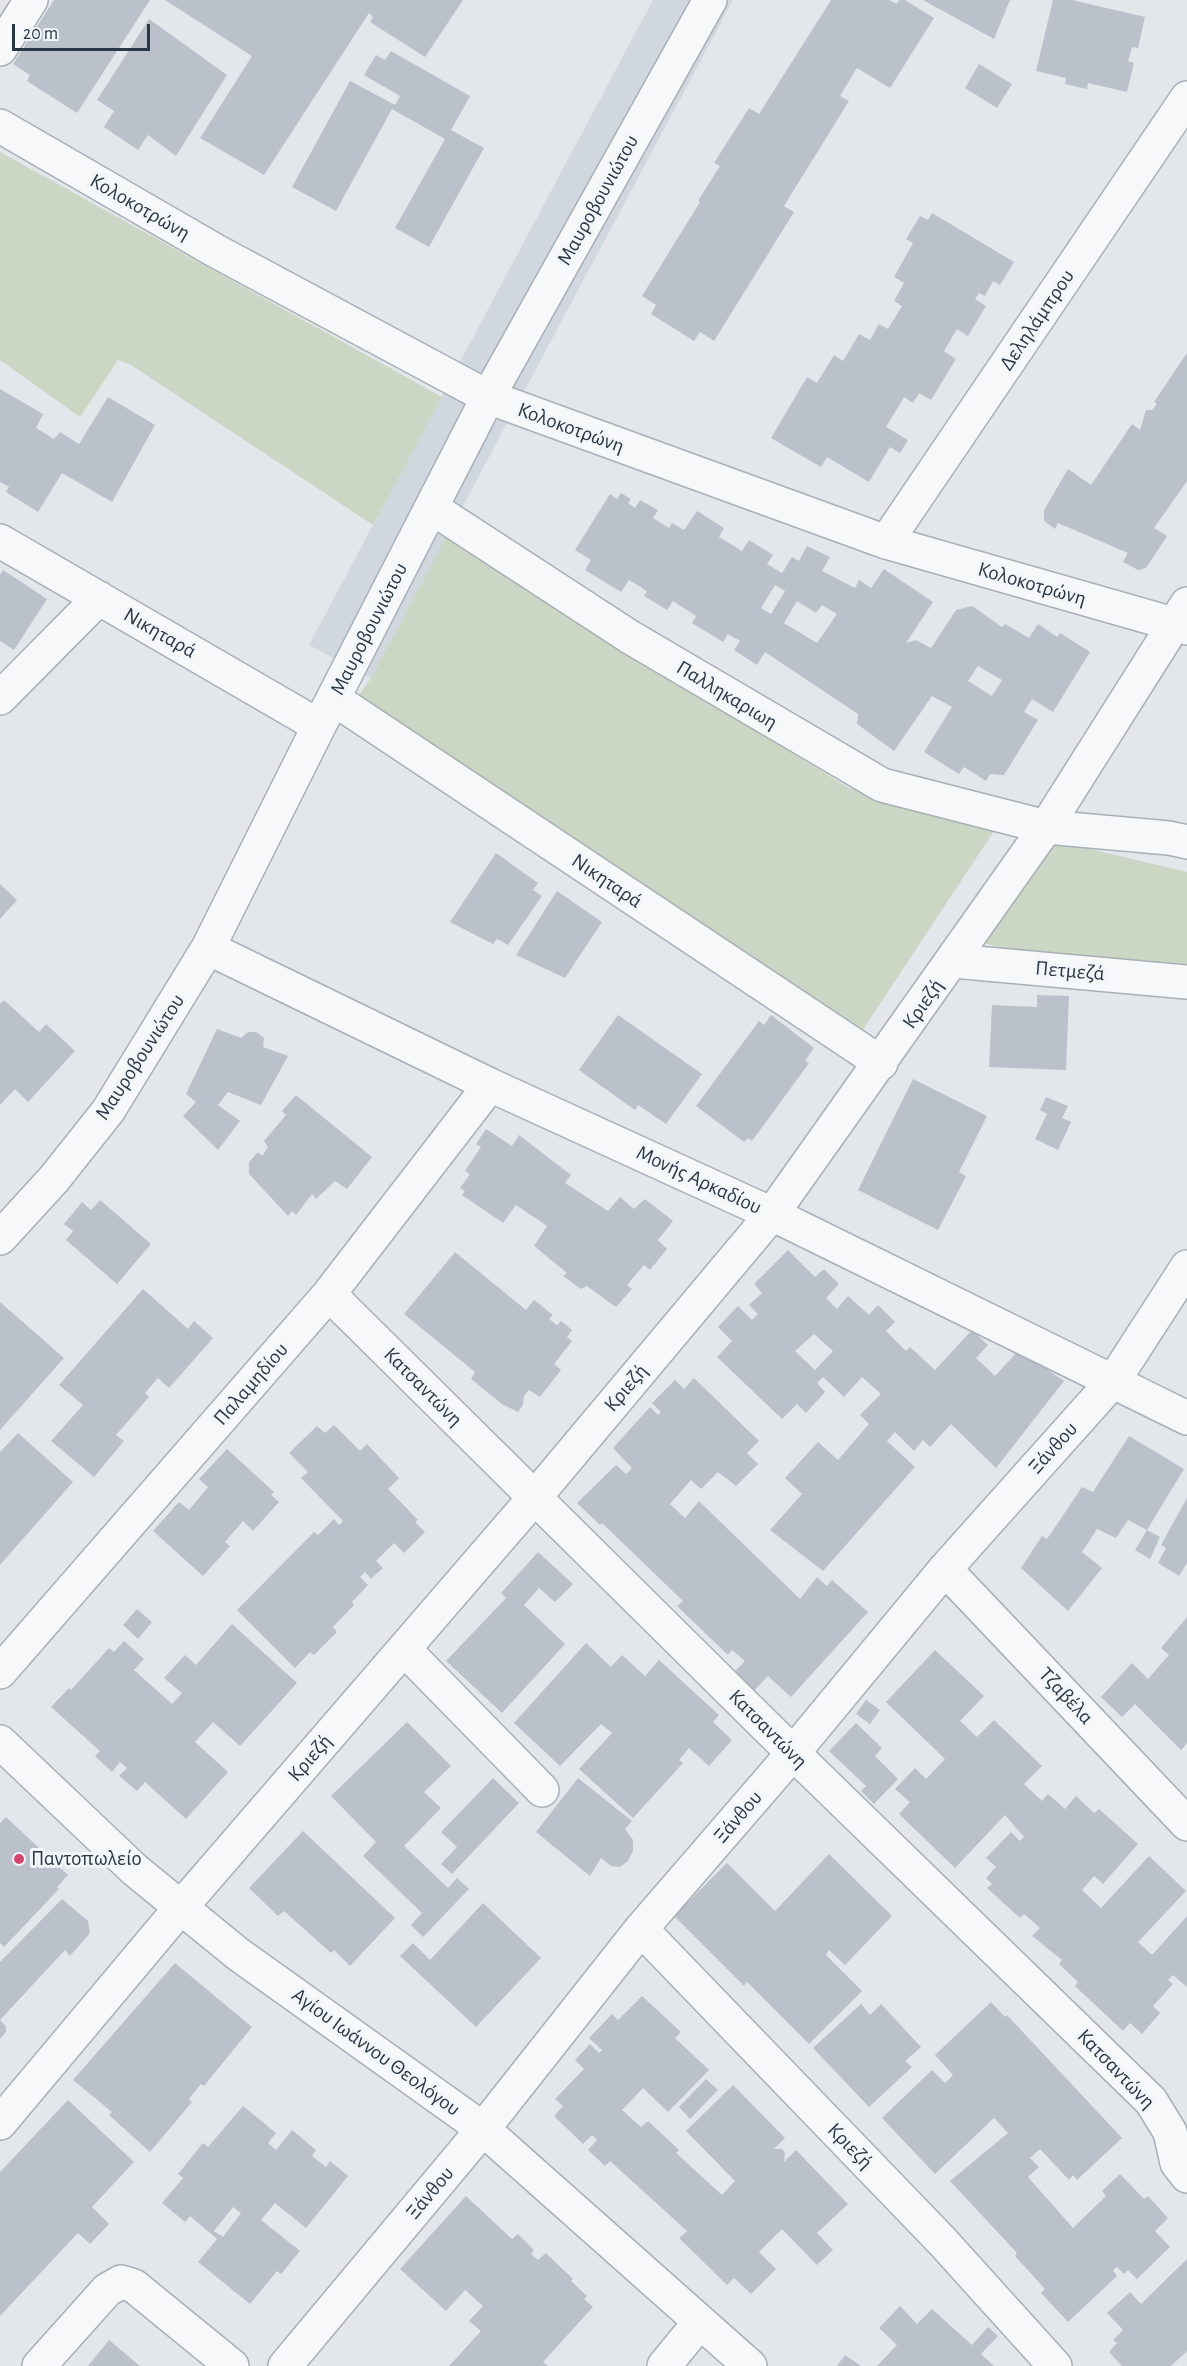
<!DOCTYPE html>
<meta charset="utf-8">
<style>
body{margin:0}
#map{position:relative;width:1187px;height:2366px;overflow:hidden;background:#e3e7eb;font-family:"Alegreya Sans",sans-serif}
canvas{display:block}
.scale{position:absolute;left:12px;top:24px;width:138px;height:27px;box-sizing:border-box;border:3px solid #2a3745;border-top:0;padding-left:8px;font-size:18px;line-height:21px;white-space:nowrap;color:#2a3745;-webkit-text-stroke:4px #f3f6f9;paint-order:stroke}
</style>
<div id="map">
<canvas width="1187" height="2366"></canvas>
<div class="scale">20 m</div>
</div>
<script>
const ctx = document.querySelector('canvas').getContext('2d');
ctx.lineJoin = 'round';
function fill(path, color) {
  ctx.fillStyle = color;
  ctx.fill(path, 'evenodd');
}
function poly(rows) {
  const path = new Path2D();
  for (const r of rows) {
    path.moveTo(r[0], r[1]);
    for (let i = 2; i < r.length; i += 2) path.lineTo(r[i], r[i + 1]);
  }
  return path;
}
function stroke(path, color, width, dash) {
  ctx.strokeStyle = color;
  ctx.lineWidth = width;
  ctx.lineCap = dash ? 'butt' : 'round';
  ctx.setLineDash(dash || []);
  ctx.stroke(path);
}
function label(font, color, halo, rows, align = 'center') {
  ctx.font = font + ' "Alegreya Sans",sans-serif';
  ctx.lineWidth = 6;
  ctx.setLineDash([]);
  ctx.textBaseline = 'middle';
  ctx.strokeStyle = halo;
  ctx.fillStyle = color;
  for (const [text, x, y, turn = 0] of rows) {
    ctx.save();
    ctx.translate(x, y);
    ctx.rotate((+turn || 0) * Math.PI / 180);
    ctx.textAlign = isNaN(turn) ? turn : align;
    if (halo) ctx.strokeText(text, 0, 0);
    ctx.fillText(text, 0, 0);
    ctx.restore();
  }
}
fill(poly([
 [653,0,733,0,371,678,309,645]
]), '#d1d7de');
fill(poly([
 [0,152,442,397,373,525,131,365,118,360,80,417,0,360],
 [446,537,847,787,911,809,998,825,860,1034,354,702,371,678],
 [1048,839,1187,872,1187,966,1001,948,976,941]
]), '#cbd6c4');
fill(poly([
 [54,0,150,0,77,113,27,81,30,75,13,64],
 [165,0,463,0,425,57,370,22,373,17,369,13,264,175,200,138,252,56],
 [831,0,889,0,897,4,899,0,905,0,934,18,890,88,857,68,840,96,849,101,784,206,794,212,714,341,700,332,694,341,651,314,656,305,642,296,700,202,698,201,720,166,714,163,749,108,759,114],
 [923,0,1010,0,994,39],
 [1053,0,1072,0,1145,17,1138,48,1132,47,1128,61,1134,63,1127,92,1088,83,1087,89,1065,84,1066,78,1036,71],
 [149,19,227,75,176,156,148,135,138,150,104,127,114,111,97,100],
 [391,51,470,96,451,130,484,148,429,247,395,228,445,139,392,109,336,211,292,187,350,81,395,105,400,96,364,75,376,55,385,60],
 [979,64,1012,84,997,108,965,88],
 [932,213,1014,262,1000,285,993,281,985,296,979,293,975,299,986,306,968,336,957,329,944,351,956,359,931,400,919,393,913,403,904,397,886,427,908,440,900,453,890,447,869,482,827,457,821,467,771,438,807,377,817,383,834,355,843,361,859,334,870,340,879,324,888,329,902,306,894,301,904,283,894,277,913,243,906,239,920,216,928,220],
 [1187,353,1187,481,1154,528,1167,536,1146,568,1138,570,1123,562,1128,553,1058,523,1055,529,1044,521,1044,510,1068,469,1091,485,1132,424,1140,430,1146,410,1152,410,1157,404,1154,402],
 [0,389,43,414,36,428,54,439,60,432,79,444,108,397,155,425,112,502,62,473,38,512,6,492,9,487,0,482],
 [621,493,631,499,628,503,635,508,640,500,658,510,653,518,669,528,672,523,684,530,697,511,724,528,719,537,742,551,749,540,773,555,767,564,782,573,792,557,799,561,807,546,830,557,822,571,855,588,859,580,871,588,884,569,933,602,906,643,916,640,931,648,956,610,972,606,1002,627,1005,624,1029,638,1038,624,1057,637,1060,633,1090,652,1053,712,1032,699,1024,712,1038,720,1004,775,990,774,986,781,964,767,959,774,924,752,952,707,932,696,894,751,857,724,858,714,765,652,757,665,734,650,740,641,728,634,723,642,692,623,696,616,673,601,667,610,644,596,647,591,629,580,621,592,585,570,591,560,575,550,610,494,617,499],
 [775,585,785,591,771,614,761,608],
 [797,601,816,613,822,605,837,614,817,643,784,623],
 [978,666,1002,680,992,696,968,681],
 [3,570,47,599,14,650,0,641,0,575],
 [496,853,538,883,533,890,542,896,508,945,497,939,493,944,450,922],
 [0,884,17,900,0,919],
 [557,891,602,922,565,978,516,955],
 [1037,995,1069,996,1066,1070,989,1067,992,1005,1037,1007],
 [4,1000,39,1032,46,1024,75,1051,28,1102,15,1089,0,1105,0,1004],
 [618,1015,702,1074,666,1124,638,1105,635,1110,579,1070],
 [771,1015,814,1048,805,1061,809,1063,752,1141,748,1138,744,1142,696,1106,759,1021,764,1025],
 [217,1029,241,1038,248,1032,256,1032,264,1038,263,1047,288,1056,261,1105,228,1092,218,1105,240,1121,218,1150,183,1116,196,1102,186,1094],
 [913,1079,987,1116,959,1172,966,1176,938,1230,858,1190],
 [296,1095,372,1157,347,1189,335,1181,316,1199,312,1194,296,1215,292,1211,288,1216,249,1174,249,1162,258,1152,262,1156,268,1147,264,1141,286,1115,282,1111],
 [1046,1097,1068,1106,1062,1118,1071,1122,1058,1150,1035,1139,1047,1114,1040,1110],
 [486,1129,512,1146,519,1135,571,1175,565,1183,608,1211,620,1197,634,1209,645,1199,673,1221,658,1240,667,1249,650,1270,644,1265,627,1285,632,1289,616,1307,587,1286,581,1289,563,1276,567,1273,534,1246,547,1226,516,1205,503,1223,462,1195,465,1191,460,1188,470,1174,465,1171,481,1147,476,1144],
 [100,1200,151,1244,117,1284,66,1240,73,1231,64,1224,82,1202,91,1210],
 [788,1250,815,1277,824,1269,839,1284,826,1298,837,1309,848,1296,869,1315,878,1305,895,1322,886,1331,906,1351,910,1347,935,1370,972,1330,988,1345,976,1358,995,1376,1019,1350,1064,1381,996,1468,951,1424,930,1447,923,1440,914,1451,895,1432,887,1441,915,1467,823,1571,770,1530,802,1494,785,1478,818,1442,838,1460,869,1424,860,1415,881,1394,862,1377,844,1397,823,1377,817,1383,825,1392,806,1413,797,1404,782,1419,717,1357,732,1341,718,1327,738,1306,752,1320,758,1314,749,1305,762,1293,754,1284],
 [814,1334,833,1351,815,1370,795,1351],
 [455,1252,526,1310,534,1300,553,1315,549,1319,557,1325,561,1321,572,1330,567,1337,572,1341,554,1364,561,1370,540,1397,529,1390,524,1396,523,1405,518,1412,502,1404,471,1379,475,1372,404,1314],
 [143,1289,188,1329,194,1321,213,1338,169,1388,158,1378,145,1393,149,1397,116,1435,124,1441,94,1477,51,1441,83,1405,59,1385],
 [0,1302,64,1358,0,1430],
 [694,1378,759,1441,747,1453,758,1464,736,1486,718,1472,701,1489,691,1480,670,1504,685,1518,699,1501,800,1599,817,1577,827,1586,832,1580,868,1612,791,1697,768,1676,749,1696,728,1678,745,1661,732,1650,728,1655,677,1606,683,1601,602,1523,600,1525,577,1503,616,1465,626,1474,632,1468,613,1448,650,1407,658,1415,661,1412,652,1403,675,1380,684,1389],
 [334,1425,360,1451,367,1444,399,1478,388,1489,418,1520,415,1522,425,1532,404,1553,394,1543,376,1561,383,1568,371,1579,365,1572,360,1577,368,1585,352,1602,354,1605,333,1627,337,1632,314,1655,310,1652,295,1668,237,1610,314,1532,318,1535,334,1519,339,1525,343,1521,301,1478,308,1472,289,1453,317,1426,325,1433],
 [18,1433,73,1482,0,1565,0,1452],
 [1129,1436,1184,1469,1147,1530,1128,1520,1116,1538,1097,1529,1082,1552,1102,1568,1068,1611,1021,1568,1042,1536,1047,1539,1082,1487,1093,1492],
 [227,1449,274,1492,271,1495,279,1502,253,1531,243,1521,225,1542,230,1546,203,1576,153,1531,179,1502,189,1510,208,1487,199,1479],
 [1187,1498,1187,1563,1179,1576,1158,1563,1166,1548,1161,1545],
 [1147,1530,1160,1537,1150,1559,1135,1550],
 [538,1552,573,1584,555,1602,539,1588,524,1605,565,1644,502,1713,446,1661,506,1598,501,1593],
 [137,1609,152,1622,138,1639,123,1625],
 [1187,1617,1187,1743,1181,1750,1135,1704,1122,1717,1101,1697,1132,1663,1148,1679,1169,1655,1161,1648],
 [232,1624,297,1683,240,1746,213,1722,195,1742,228,1772,186,1819,145,1782,137,1791,119,1776,127,1768,120,1762,112,1772,95,1756,100,1751,51,1707,69,1688,71,1690,109,1648,114,1652,124,1641,144,1659,134,1670,172,1704,182,1693,164,1678,185,1655,196,1665],
 [586,1643,611,1667,622,1655,645,1676,659,1660,719,1715,713,1722,732,1740,709,1766,689,1748,679,1760,683,1763,633,1818,579,1769,612,1733,601,1724,560,1766,514,1723],
 [935,1650,984,1696,960,1721,977,1737,994,1720,1042,1766,1024,1784,1042,1801,1048,1794,1065,1809,1076,1796,1094,1813,1099,1809,1138,1844,1103,1884,1094,1876,1082,1890,1101,1908,1149,1856,1186,1891,1138,1942,1152,1955,1187,1916,1187,1987,1173,1975,1168,1980,1173,1984,1153,2006,1160,2013,1142,2034,1130,2023,1123,2031,1075,1986,1078,1982,1059,1964,1062,1960,1032,1936,1040,1928,1024,1914,1020,1918,987,1888,992,1884,986,1878,996,1867,986,1858,1011,1832,1020,1841,1024,1837,1005,1815,955,1868,899,1814,910,1802,895,1789,915,1768,926,1779,945,1759,886,1702],
 [866,1700,880,1710,870,1724,856,1714],
 [407,1722,451,1766,424,1792,441,1808,404,1846,448,1888,457,1878,469,1889,423,1937,411,1925,422,1913,363,1856,376,1842,331,1796],
 [856,1723,882,1748,875,1756,898,1779,874,1804,861,1791,866,1786,829,1751],
 [493,1778,519,1803,452,1874,441,1864,457,1847,441,1832],
 [578,1778,632,1821,625,1829,633,1840,633,1851,628,1861,620,1867,611,1866,601,1858,590,1876,536,1832],
 [6,1817,68,1875,57,1887,59,1889,4,1947,0,1943,0,1823],
 [303,1831,395,1918,350,1966,334,1950,331,1953,284,1911,278,1916,249,1888],
 [829,1854,892,1916,845,1965,829,1950,826,1955,862,1991,809,2044,747,1982,744,1986,674,1916,727,1863,775,1911],
 [62,1899,88,1921,90,1933,70,1956,65,1950,0,2020,0,1962],
 [483,1903,541,1958,476,2027,400,1956,413,1943,430,1960],
 [175,1963,252,2027,204,2086,201,2084,189,2099,192,2102,150,2152,109,2115,112,2112,73,2080],
 [642,1996,681,2032,675,2038,709,2070,668,2112,643,2088,622,2110,641,2127,648,2121,679,2150,676,2153,722,2195,735,2181,686,2131,733,2085,785,2138,774,2149,782,2149,785,2153,784,2162,796,2150,848,2204,817,2233,833,2250,817,2265,782,2229,759,2252,776,2269,751,2294,734,2278,727,2285,679,2238,687,2231,610,2161,605,2166,588,2150,597,2140,592,2135,583,2144,554,2116,563,2106,555,2099,584,2069,575,2060,590,2044,599,2053,602,2050,589,2038,612,2014,618,2020],
 [991,2002,1005,2017,1007,2015,1122,2138,1077,2180,1073,2175,1069,2180,1040,2149,1030,2158,1039,2167,1028,2177,1073,2228,1106,2196,1102,2191,1120,2174,1144,2199,1148,2196,1168,2218,1155,2231,1170,2247,1137,2279,1128,2270,1124,2274,1117,2267,1113,2270,1117,2276,1068,2322,1041,2293,1045,2289,1015,2256,1017,2253,950,2181,1008,2133,994,2118,935,2174,882,2118,932,2070,945,2083,953,2075,935,2055],
 [861,2004,870,2015,881,2004,921,2047,905,2061,912,2067,869,2107,813,2048],
 [0,2020,6,2026,6,2032,0,2039],
 [706,2079,718,2090,690,2119,679,2107],
 [68,2100,134,2162,92,2207,109,2224,90,2244,78,2233,0,2316,0,2172],
 [243,2106,276,2133,268,2143,276,2150,292,2130,316,2150,312,2156,326,2167,330,2161,348,2176,306,2228,275,2203,261,2220,300,2251,281,2274,277,2271,250,2304,198,2262,217,2239,190,2216,185,2222,162,2203,183,2178,178,2174,203,2143,208,2147],
 [233,2207,241,2213,223,2237,214,2231],
 [466,2196,512,2239,518,2234,534,2250,531,2254,538,2260,546,2253,573,2279,571,2281,587,2296,584,2299,593,2307,543,2362,548,2366,449,2366,481,2331,469,2321,483,2306,465,2290,446,2311,400,2269],
 [1187,2259,1187,2351,1171,2366,1122,2366,1109,2352,1117,2343,1113,2340,1123,2330,1107,2313,1130,2292,1141,2304],
 [900,2306,917,2324,932,2309,972,2345,988,2327,998,2336,981,2354,994,2366,877,2366,897,2345,879,2328],
 [109,2340,140,2366,88,2366],
 [845,2355,861,2366,837,2366]
]), '#bac1ca');
const minor = poly([
 [0,49,31,0],
 [0,126,216,251,488,397,886,542,1187,628],
 [432,508,630,637,882,785,1046,827,1169,838,1187,842],
 [0,541,319,726],
 [886,542,1187,98],
 [0,698,99,598],
 [334,699,881,1063],
 [208,948,490,1085,772,1214,1187,1418],
 [953,961,1187,982],
 [0,1238,54,1179,108,1111,208,948,319,726,488,397,710,0],
 [329,1294,793,1753,1151,2101,1170,2132,1177,2163,1187,2176],
 [945,1569,1187,1824],
 [404,1649,542,1790],
 [0,1672,329,1294,490,1085],
 [0,1742,135,1870,238,1954,483,2129,750,2366],
 [641,1929,942,2241,1055,2366],
 [0,2123,182,1906,535,1497,772,1214,1046,827,1187,604],
 [39,2366,107,2290,121,2282,134,2286,232,2366],
 [285,2366,483,2129,641,1929,793,1753,945,1569,1114,1380,1187,1267],
 [664,2366,700,2322]
]);
stroke(minor, '#a8afb6', 36);
stroke(minor, '#f6f8f9', 33);
for (const [x, y, r, color] of [
 [19,1859,6,"#d4446f"]
]) {
  const dot = new Path2D();
  dot.arc(x, y, r, 0, 2 * Math.PI);
  ctx.fillStyle = color;
  ctx.fill(dot);
  stroke(dot, '#f3f6f9', 2);
}
label('21px', '#2a3745', '#f3f6f9', [
 ["Μαυροβουνιώτου",598,200,-61],
 ["Κολοκοτρώνη",140,207,30],
 ["Δεληλάμπρου",1037,320,-56],
 ["Κολοκοτρώνη",571,428,20],
 ["Κολοκοτρώνη",1032,584,16],
 ["Μαυροβουνιώτου",369,629,-63],
 ["Νικηταρά",160,633,30],
 ["Παλληκαριωη",727,695,31],
 ["Νικηταρά",607,881,34],
 ["Πετμεζά",1070,971,5],
 ["Κριεζή",923,1004,-55],
 ["Μαυροβουνιώτου",140,1057,-57],
 ["Μονής Αρκαδίου",699,1180,25],
 ["Παλαμηδίου",251,1384,-49],
 ["Κατσαντώνη",423,1387,45],
 ["Κριεζή",626,1388,-50],
 ["Ξάνθου",1053,1448,-48],
 ["Τζαβέλα",1066,1696,47],
 ["Κατσαντώνη",768,1729,45],
 ["Κριεζή",310,1758,-49],
 ["Ξάνθου",738,1817,-49],
 ["Αγίου Ιωάννου Θεολόγου",376,2052,36],
 ["Κατσαντώνη",1116,2069,46],
 ["Κριεζή",850,2146,46],
 ["Ξάνθου",430,2193,-50]
]);
label('21px', '#2a3745', '#f3f6f9', [
 ["Παντοπωλείο",31,1859]
], 'left');
</script>
